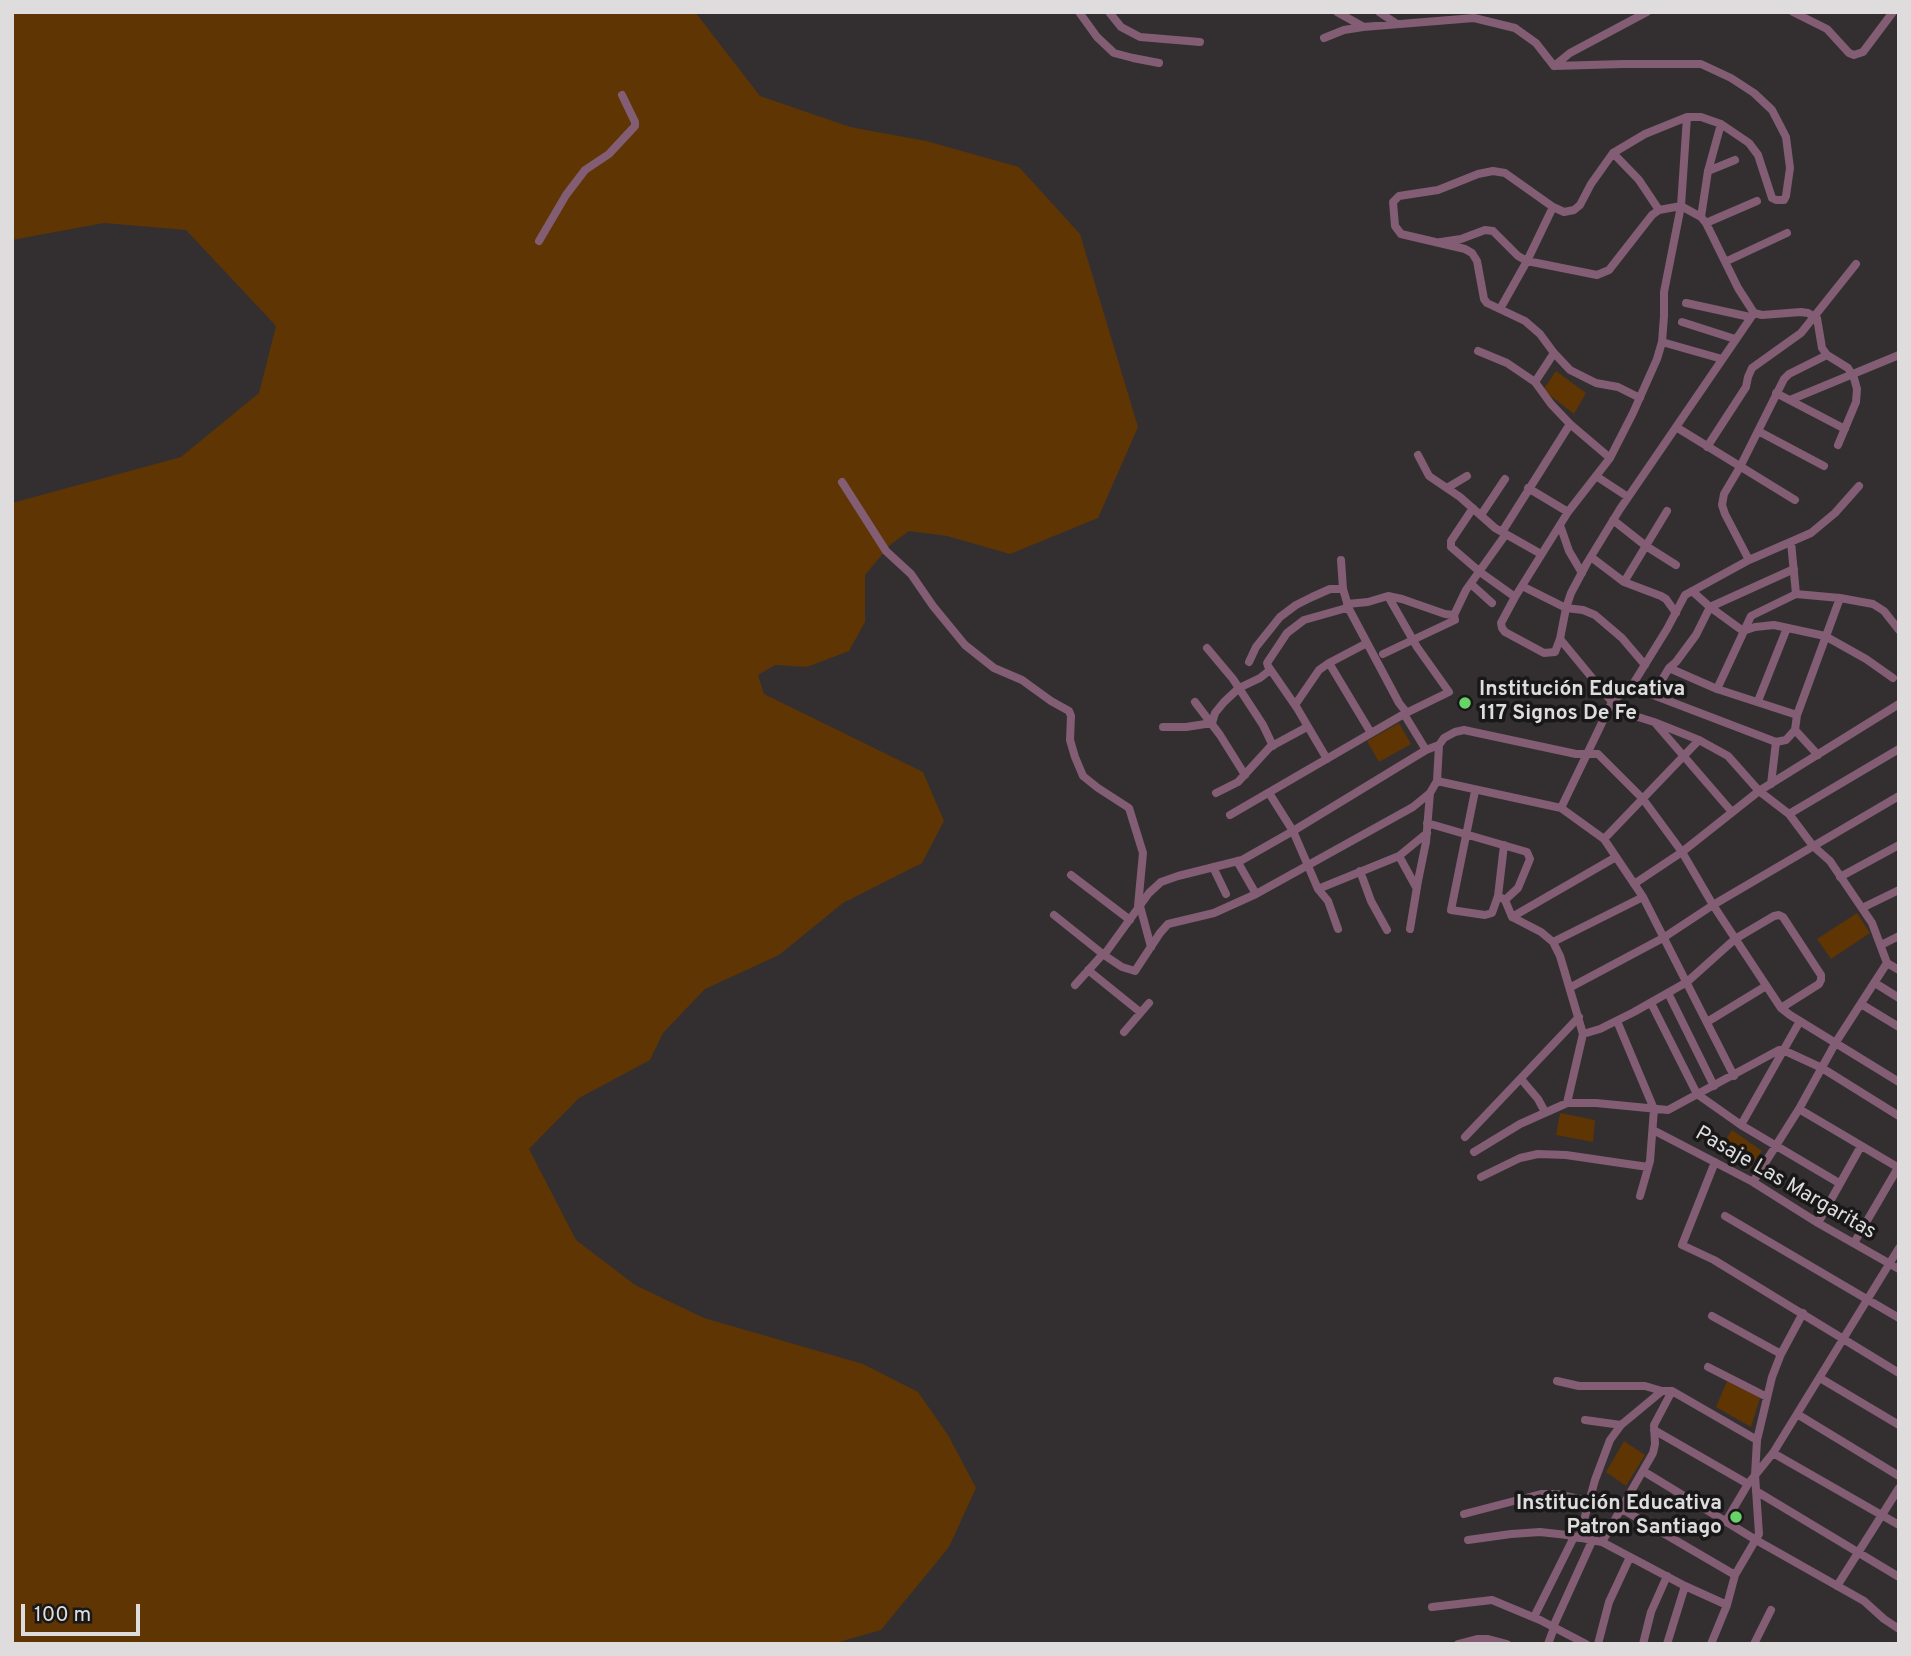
<!DOCTYPE html>
<meta charset="utf-8">
<style>
body{margin:0}
#map{position:relative;width:1911px;height:1656px;overflow:hidden;background:#332f30;font-family:Overpass,sans-serif}
canvas{display:block}
.frame{position:absolute;inset:0;border:14px solid #dedcdc;pointer-events:none}
.scale{position:absolute;left:21px;top:1604px;width:119px;height:32px;box-sizing:border-box;border:4px solid #dedcdc;border-top:0;padding-left:9px;font-size:21px;line-height:24px;white-space:nowrap;color:#dedcdc;-webkit-text-stroke:5px #191818;paint-order:stroke}
</style>
<div id="map">
<canvas width="1911" height="1656"></canvas>
<div class="frame"></div>
<div class="scale">100 m</div>
</div>
<script>
const ctx = document.querySelector('canvas').getContext('2d');
ctx.lineJoin = 'round';
function fill(path, color) {
  ctx.fillStyle = color;
  ctx.fill(path, 'evenodd');
}
function poly(rows) {
  const path = new Path2D();
  for (const r of rows) {
    path.moveTo(r[0], r[1]);
    for (let i = 2; i < r.length; i += 2) path.lineTo(r[i], r[i + 1]);
  }
  return path;
}
function stroke(path, color, width, dash) {
  ctx.strokeStyle = color;
  ctx.lineWidth = width;
  ctx.lineCap = dash ? 'butt' : 'round';
  ctx.setLineDash(dash || []);
  ctx.stroke(path);
}
function label(font, color, halo, rows, align = 'center') {
  ctx.font = font + ' Overpass,sans-serif';
  ctx.lineWidth = 7;
  ctx.setLineDash([]);
  ctx.textBaseline = 'middle';
  ctx.strokeStyle = halo;
  ctx.fillStyle = color;
  for (const [text, x, y, turn = 0] of rows) {
    ctx.save();
    ctx.translate(x, y);
    ctx.rotate((+turn || 0) * Math.PI / 180);
    ctx.textAlign = isNaN(turn) ? turn : align;
    if (halo) ctx.strokeText(text, 0, 0);
    ctx.fillText(text, 0, 0);
    ctx.restore();
  }
}
fill(poly([
 [12,12,695,12,760,96,850,127,926,141,1019,167,1080,234,1138,427,1098,518,1010,554,947,536,909,531,890,545,865,575,865,622,849,651,807,667,775,665,758,675,764,694,923,772,944,821,922,863,843,903,779,955,705,989,663,1033,650,1060,579,1098,529,1149,576,1240,635,1285,704,1318,863,1364,918,1392,948,1435,976,1488,949,1547,881,1630,832,1644,12,1644,12,503,181,457,259,393,276,326,186,230,104,223,12,240],
 [1556,371,1586,393,1574,414,1543,390],
 [1399,723,1411,744,1379,762,1367,741],
 [1857,913,1870,933,1831,959,1817,939],
 [1560,1113,1595,1120,1593,1142,1556,1135],
 [1732,1130,1762,1151,1748,1170,1719,1149],
 [1727,1381,1760,1398,1751,1427,1716,1407],
 [1624,1441,1645,1455,1626,1486,1606,1472]
]), '#5e3503');
stroke(poly([
 [1079,12,1097,37,1114,53,1133,58,1159,63],
 [1109,12,1121,27,1140,37,1200,42],
 [1337,12,1362,26],
 [1379,12,1397,24],
 [1793,12,1827,29,1849,53,1854,55,1863,52,1893,12],
 [1324,38,1344,30,1363,27,1474,18,1515,28,1536,43,1554,66],
 [1554,66,1623,64,1701,64,1731,78,1754,93,1772,110,1786,137,1790,168,1786,196,1784,200,1776,200,1772,198,1758,155,1749,143,1721,124,1701,117,1687,117,1645,134,1613,153,1591,184,1580,205,1574,210,1564,212,1553,207,1505,173,1493,171,1478,174,1438,190,1399,196,1393,202,1395,226,1401,234,1465,249,1472,253,1477,261,1484,299,1487,303,1525,321,1540,334,1554,353,1570,370,1596,383,1618,387,1640,398],
 [1554,66,1570,53,1647,12],
 [1613,153,1639,180,1659,210],
 [1708,171,1735,160],
 [1701,217,1708,171,1721,124],
 [1706,223,1757,201],
 [539,241,566,195,585,170,609,154,635,126,635,122,622,95],
 [1441,242,1461,239,1485,230,1493,231,1518,256,1527,261,1597,275,1609,270,1652,215,1659,210,1681,206,1701,217,1706,223,1738,288,1754,313,1762,315,1801,312,1808,313,1817,318,1822,348,1827,355,1848,368,1854,378,1857,389,1856,402,1838,445],
 [1727,261,1787,233],
 [1686,303,1750,317],
 [1500,309,1527,261,1553,207],
 [1682,322,1735,339],
 [1662,342,1722,359],
 [1478,351,1507,363,1535,382,1551,404,1570,424,1610,458],
 [1535,382,1554,353],
 [1776,393,1845,429],
 [1790,400,1899,355],
 [1676,427,1795,500],
 [1758,431,1824,466],
 [1707,447,1746,387,1748,377,1752,368,1801,333,1856,264],
 [1418,455,1429,476,1460,497,1495,528,1541,554],
 [1596,476,1628,497],
 [842,482,886,551,911,574,933,606,965,645,994,668,1022,680,1051,701,1069,711,1071,716,1070,740,1075,757,1083,776,1098,788,1129,808,1143,853,1138,906],
 [1859,486,1835,513,1811,533,1749,560,1685,595,1667,629,1633,684,1612,702,1622,712,1654,722,1699,740,1728,756,1759,791,1789,814,1813,846,1830,861,1872,923,1887,963,1899,970],
 [1447,488,1467,476],
 [1528,488,1568,512],
 [1473,508,1451,541,1451,547,1480,572,1515,597],
 [1481,515,1505,479],
 [1613,520,1646,546,1676,565],
 [1560,525,1569,551,1582,573],
 [1502,532,1570,424],
 [1791,542,1796,594,1840,598,1873,604,1884,611,1899,630],
 [1591,557,1624,582,1661,596,1666,599,1676,613],
 [1749,560,1725,514,1722,505,1724,494,1740,467,1784,379,1789,374,1827,355],
 [1624,582,1667,511],
 [1471,584,1492,603],
 [1522,586,1566,608,1583,610,1595,615,1622,638,1645,665],
 [1692,591,1710,607,1743,631,1755,627,1774,625,1825,636,1866,659,1893,678],
 [1347,604,1368,602,1388,596],
 [1349,609,1399,703,1407,713],
 [1560,639,1555,652,1544,653,1505,632,1502,628,1501,623,1515,597,1568,512,1610,458,1633,413,1657,359,1662,342,1664,316,1664,292,1681,206,1687,117],
 [1207,648,1233,679,1263,725,1273,746],
 [1383,654,1455,620,1454,615,1466,590,1506,534],
 [1249,662,1256,647,1280,617,1296,605,1312,597,1330,589,1343,589],
 [1329,663,1371,733],
 [1633,684,1653,695,1776,742,1786,740,1795,730,1797,715,1717,689,1669,668],
 [1717,689,1751,616,1796,594],
 [1653,695,1669,668,1676,662,1696,635,1710,607,1794,569],
 [1758,701,1787,628],
 [1195,702,1220,735,1245,775],
 [1295,705,1319,670,1329,663,1367,643],
 [1404,714,1426,750],
 [1797,715,1840,598],
 [1656,724,1732,812],
 [1163,727,1186,727,1212,723,1215,713,1224,702,1239,688,1260,678,1270,670],
 [1795,730,1818,755],
 [1439,745,1426,750,1293,831,1242,860,1178,876,1161,882,1149,893,1104,955,1122,967,1135,971,1160,933,1168,924,1214,913,1256,894,1413,807,1430,793,1437,781,1439,745,1444,738,1455,732,1464,730,1576,754,1598,754,1643,799,1682,852,1713,905,1781,1008,1790,1015,1899,1082],
 [1327,759,1297,708,1268,666,1267,663,1287,633,1304,620,1343,609,1349,609,1343,589,1341,560],
 [1437,781,1561,808,1604,839,1643,897,1734,1076],
 [1771,784,1776,742],
 [1475,791,1451,910,1485,915,1492,913,1498,896,1504,845],
 [1216,793,1238,782,1270,747,1307,727],
 [1269,793,1293,831,1318,889,1328,901,1338,929],
 [1561,808,1612,702,1560,639,1566,608,1571,593,1587,563,1620,509,1754,313],
 [1789,814,1899,749],
 [1230,815,1404,714,1449,692,1417,647,1388,596,1402,599,1445,614,1454,615],
 [1427,823,1527,852,1530,859,1518,888,1505,900],
 [1604,839,1699,740],
 [1399,856,1416,887],
 [1237,861,1256,894],
 [1213,867,1226,894],
 [1360,871,1371,901,1387,930],
 [1071,875,1130,920],
 [1840,877,1899,845],
 [1634,884,1682,852,1759,791,1899,704],
 [1318,889,1399,856,1427,833],
 [1498,896,1505,900,1512,917,1541,932,1553,942,1560,956,1583,1034,1567,1103],
 [1140,906,1151,947],
 [1862,908,1899,890],
 [1054,915,1104,955],
 [1512,917,1616,857],
 [1410,929,1418,881,1426,842,1430,793],
 [1553,942,1643,897],
 [1881,945,1899,936],
 [1088,970,1140,1012],
 [1875,983,1899,998],
 [1075,985,1103,954],
 [1571,987,1663,938,1713,905,1899,796],
 [1668,993,1714,1086],
 [1651,1003,1697,1094,1741,1125,1839,1183],
 [1861,1004,1899,1027],
 [1617,1021,1654,1109,1650,1161,1640,1196],
 [1707,1022,1766,986],
 [1124,1032,1149,1003],
 [1583,1034,1600,1029,1634,1012,1687,982,1735,939,1774,916,1779,915,1783,917,1821,975,1821,980,1819,984,1781,1008],
 [1521,1079,1538,1099,1545,1112],
 [1799,1109,1899,1168],
 [1741,1125,1800,1021],
 [1653,1130,1753,1182,1818,1223,1899,1269],
 [1465,1137,1579,1017],
 [1474,1152,1520,1124,1567,1103,1596,1103,1668,1110,1779,1050,1783,1050,1822,1068,1899,1116],
 [1715,1162,1682,1245,1714,1260,1899,1373],
 [1481,1177,1520,1158,1538,1154,1566,1155,1648,1167],
 [1753,1182,1799,1109,1836,1042,1887,963],
 [1725,1216,1899,1318],
 [1818,1223,1861,1146],
 [1854,1243,1899,1166],
 [1712,1316,1781,1354],
 [1708,1367,1767,1397],
 [1820,1378,1899,1425],
 [1557,1381,1579,1386,1645,1386,1662,1391],
 [1797,1414,1899,1476],
 [1585,1420,1621,1425],
 [1654,1430,1748,1484],
 [1773,1453,1899,1525],
 [1643,1471,1756,1540,1864,1601,1884,1619,1899,1629],
 [1756,1491,1899,1577],
 [1622,1509,1735,1575],
 [1464,1514,1541,1494,1556,1494,1589,1501],
 [1726,1521,1748,1484,1773,1453,1797,1414,1899,1248],
 [1579,1538,1595,1480,1610,1440,1621,1425,1662,1391,1672,1391,1757,1440],
 [1468,1540,1511,1534,1540,1532,1567,1535,1602,1542,1685,1586,1727,1605],
 [1602,1542,1653,1453,1655,1444,1654,1425,1672,1391],
 [1837,1586,1899,1488],
 [1432,1607,1492,1600,1540,1620,1586,1644],
 [1534,1617,1574,1537],
 [1553,1627,1592,1541],
 [1458,1644,1477,1639,1488,1639,1507,1644],
 [1548,1644,1554,1628],
 [1598,1644,1609,1602,1630,1557],
 [1643,1644,1651,1612,1667,1576],
 [1667,1644,1685,1586],
 [1711,1644,1727,1605,1735,1575,1759,1534,1755,1475,1757,1440,1772,1377,1781,1354,1803,1313],
 [1754,1644,1771,1610]
]), '#825d73', 8);
for (const [x, y, r, color] of [
 [1465,703,7,"#66d466"],
 [1736,1517,7,"#66d466"]
]) {
  const dot = new Path2D();
  dot.arc(x, y, r, 0, 2 * Math.PI);
  ctx.fillStyle = color;
  ctx.fill(dot);
  stroke(dot, '#191818', 2.5);
}
label('bold 21px', '#dedcdc', '#191818', [
 ["Institución Educativa",1479,691],
 ["117 Signos De Fe",1479,715],
 ["Institución Educativa",1722,1505,"right"],
 ["Patron Santiago",1722,1529,"right"]
], 'left');
label('21px', '#dedcdc', '#191818', [
 ["Pasaje Las Margaritas",1785,1184,30]
]);
</script>
